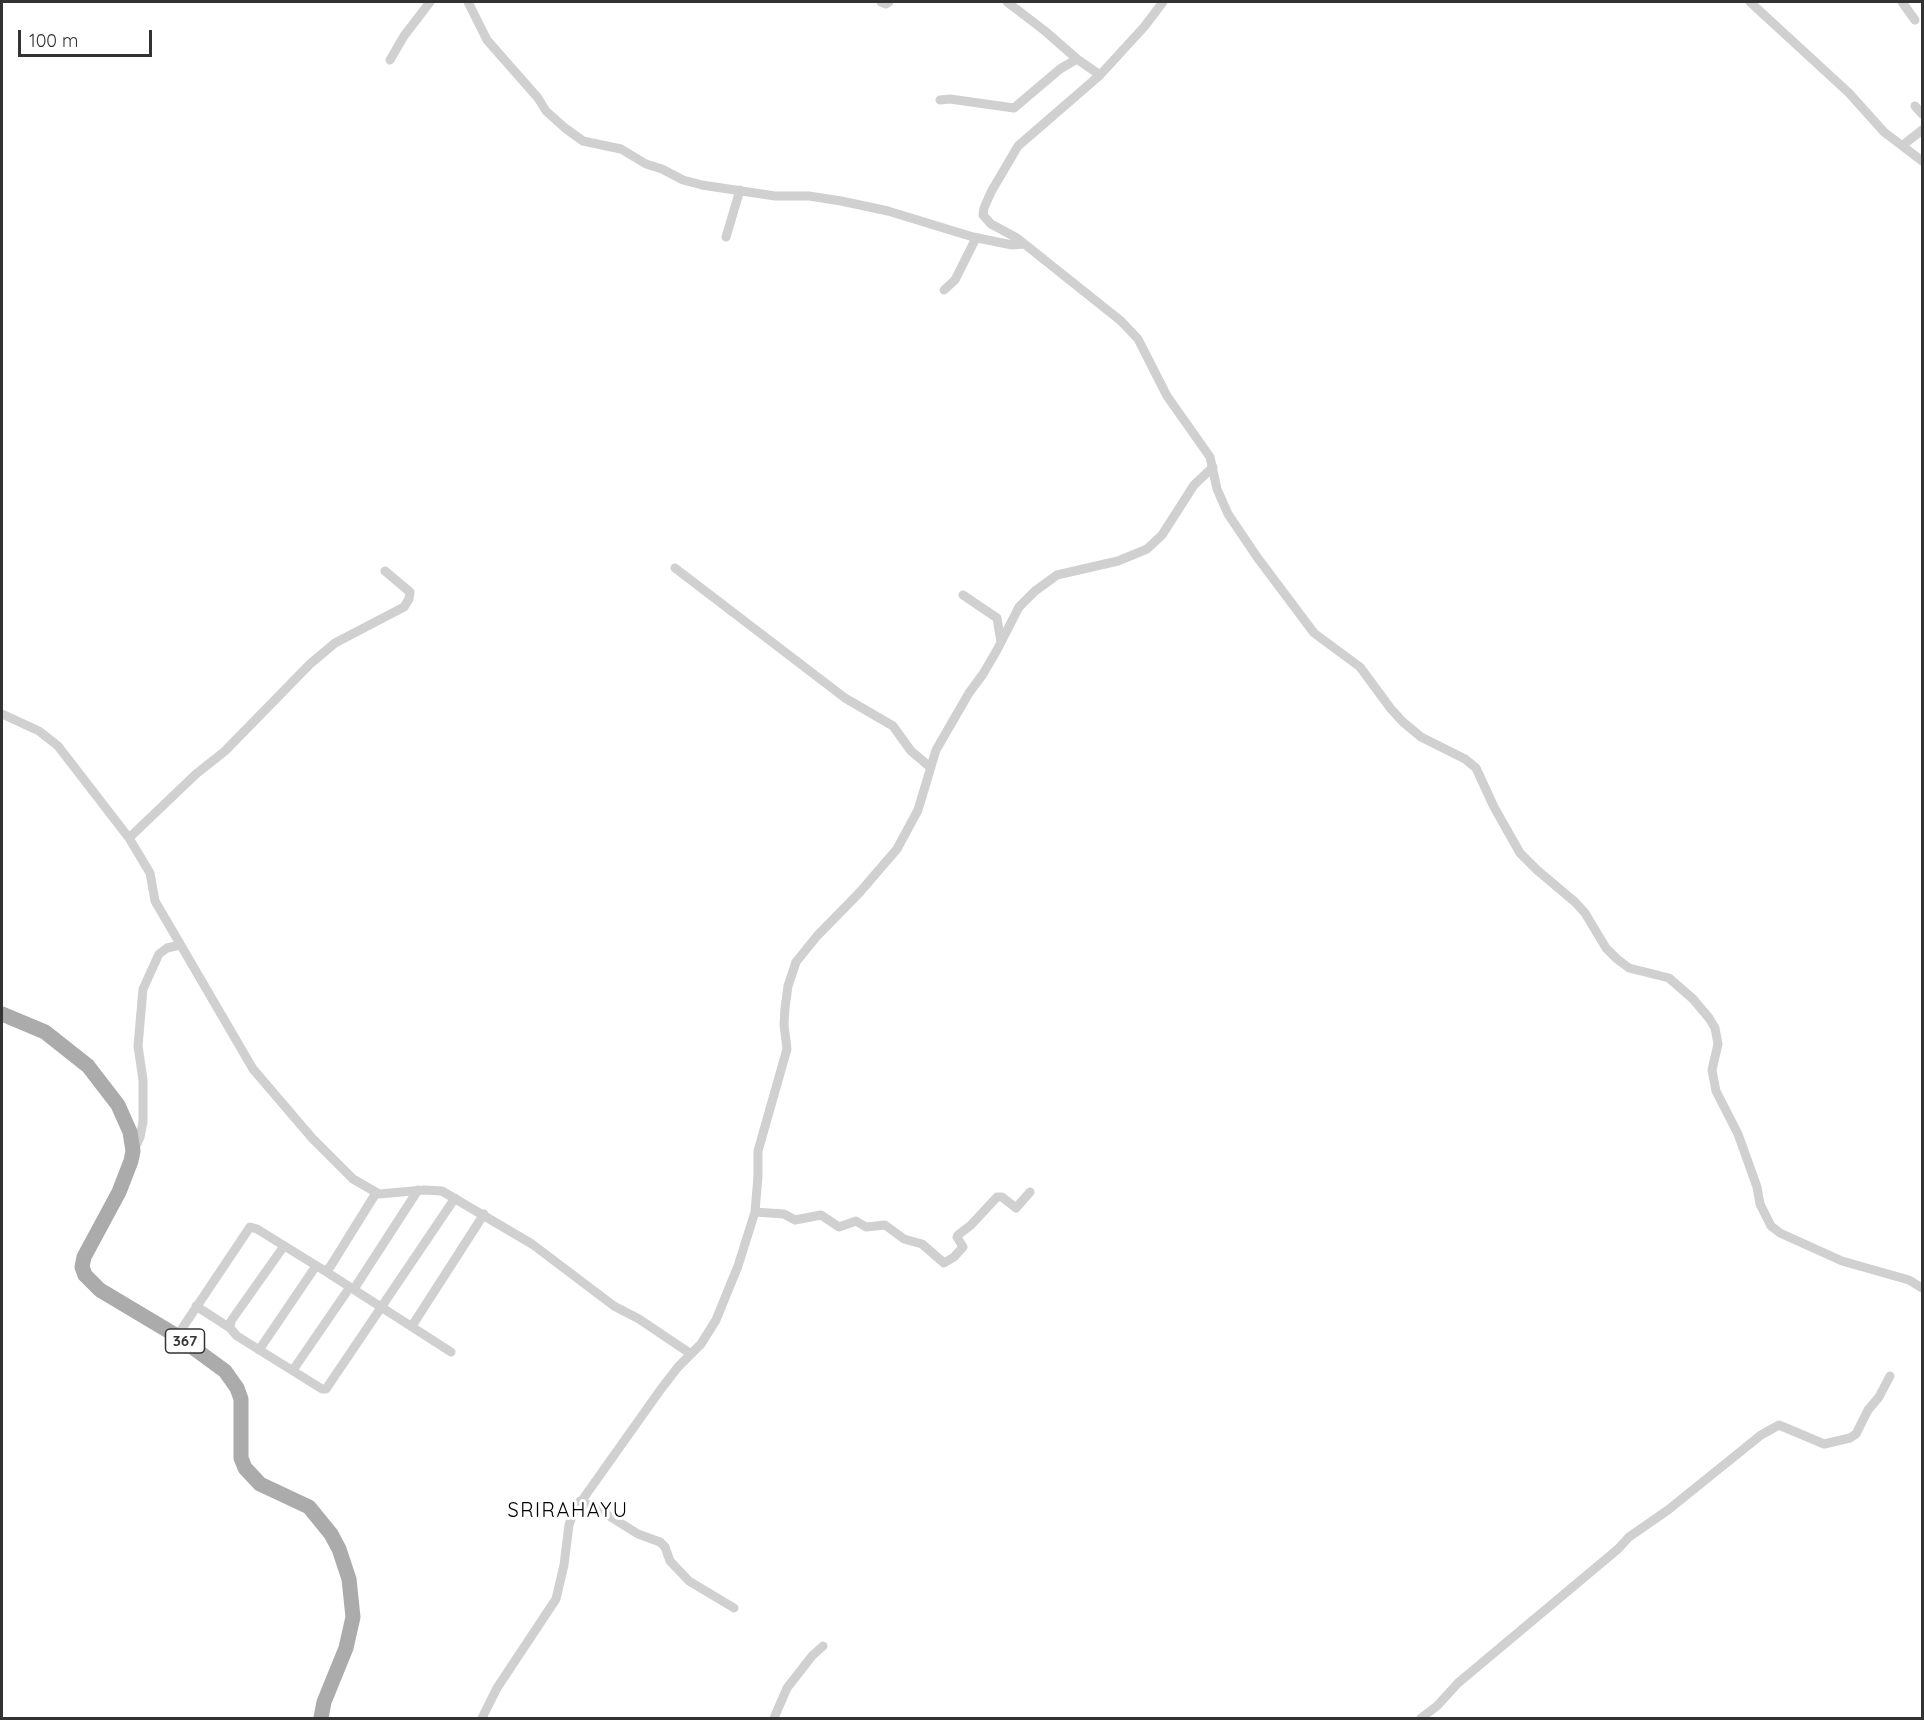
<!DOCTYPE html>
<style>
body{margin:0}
#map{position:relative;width:1924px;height:1720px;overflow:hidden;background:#fff;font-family:Quicksand,sans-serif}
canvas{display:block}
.frame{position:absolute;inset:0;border:3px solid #333;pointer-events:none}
.scale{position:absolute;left:18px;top:30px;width:134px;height:27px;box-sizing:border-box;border:3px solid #333;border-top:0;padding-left:8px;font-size:18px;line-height:21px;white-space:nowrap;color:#333;-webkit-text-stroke:4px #fff;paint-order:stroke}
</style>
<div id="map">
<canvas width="1924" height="1720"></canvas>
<div class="frame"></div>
<div class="scale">100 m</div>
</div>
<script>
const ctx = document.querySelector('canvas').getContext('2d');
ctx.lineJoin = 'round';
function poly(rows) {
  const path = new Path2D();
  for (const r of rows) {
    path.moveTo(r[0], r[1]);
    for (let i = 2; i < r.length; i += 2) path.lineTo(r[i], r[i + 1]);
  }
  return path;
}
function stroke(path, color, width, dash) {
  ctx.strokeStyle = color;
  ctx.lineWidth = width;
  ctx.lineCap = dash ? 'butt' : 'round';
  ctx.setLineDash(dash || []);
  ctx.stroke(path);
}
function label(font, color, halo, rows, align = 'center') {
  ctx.font = font + ' Quicksand,sans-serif';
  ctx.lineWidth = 6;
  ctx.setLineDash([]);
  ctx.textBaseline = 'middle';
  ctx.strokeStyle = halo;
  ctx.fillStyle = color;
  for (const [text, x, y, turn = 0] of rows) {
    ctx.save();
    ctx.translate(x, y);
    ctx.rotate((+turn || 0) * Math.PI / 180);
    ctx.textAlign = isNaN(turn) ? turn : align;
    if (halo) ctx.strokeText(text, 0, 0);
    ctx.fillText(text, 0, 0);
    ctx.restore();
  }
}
stroke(poly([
 [468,2,487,40,538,98,546,111,565,128,583,141,621,149,646,164,662,169,683,180,702,185,775,196,809,196,841,201,888,211,973,237,1012,245,1024,244],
 [881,2,886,4,889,2],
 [1007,2,1045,31,1077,59,1100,75],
 [1163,2,1144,27,1100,75,1018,146,991,192,984,208,983,215,991,224,1017,238,1032,250,1121,321,1138,339,1167,396,1210,457,1217,489,1228,514,1257,557,1314,633,1360,667,1391,709,1403,722,1421,737,1465,759,1476,768,1494,807,1520,853,1537,870,1575,902,1585,913,1606,948,1617,959,1629,968,1669,978,1693,999,1709,1018,1715,1028,1718,1044,1712,1070,1716,1091,1738,1134,1757,1187,1760,1204,1771,1226,1780,1233,1842,1261,1909,1280,1922,1288],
 [1750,2,1849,93,1884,132,1922,161],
 [1902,2,1915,20],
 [390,60,404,36,430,2],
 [940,100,950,99,1014,108,1060,69,1077,59],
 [1915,106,1922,114],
 [1903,145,1922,130],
 [726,237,740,190],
 [944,290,955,280,976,238],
 [675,568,845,698,893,726,911,751,930,767],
 [963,595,997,618,1001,642],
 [2,714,39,731,58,746,129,838,150,873,155,901,253,1069,312,1138,353,1179,379,1194,424,1190,442,1191,532,1244,614,1306,639,1319,691,1354],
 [129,838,196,774,225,751,310,664,335,643,404,607,409,599,410,592,385,571],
 [134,1150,140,1137,143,1122,143,1080,138,1046,143,989,159,954,167,948,180,945],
 [755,1212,784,1214,795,1220,821,1215,839,1227,856,1221,866,1227,885,1225,904,1239,922,1244,944,1263,954,1257,963,1247,957,1237,958,1235,971,1225,997,1197,1002,1197,1016,1208,1030,1192],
 [284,1246,231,1321,230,1328,237,1336,322,1389,326,1389,455,1198],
 [325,1271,451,1352],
 [354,1289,418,1190],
 [196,1306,230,1328],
 [412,1326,484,1214],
 [177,1336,250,1227,257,1229,325,1271,330,1267,376,1193],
 [259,1350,316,1266],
 [293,1370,350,1287],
 [580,1501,598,1509,638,1534,660,1542,665,1547,670,1561,689,1581,734,1608],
 [482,1718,497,1688,556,1599,564,1565,569,1525,573,1513,661,1389,678,1367,701,1344,716,1320,738,1266,755,1212,758,1176,758,1151,787,1049,784,1025,785,1008,788,986,796,962,817,936,860,892,897,849,918,810,936,750,969,693,983,674,997,650,1019,607,1035,591,1057,575,1118,561,1147,549,1162,535,1194,485,1213,467],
 [774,1718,787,1688,812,1656,823,1646],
 [1421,1718,1437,1706,1458,1683,1618,1549,1629,1537,1668,1510,1761,1435,1779,1425,1824,1444,1850,1438,1856,1434,1868,1410,1879,1397,1890,1376]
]), '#d0d0d0', 9);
stroke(poly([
 [2,1014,45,1032,88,1066,118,1105,130,1132,133,1151,131,1161,119,1192,84,1257,82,1267,85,1275,100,1290,177,1336,225,1371,237,1388,241,1399,241,1458,245,1468,260,1484,309,1507,331,1534,339,1549,349,1579,353,1617,346,1648,324,1702,321,1718]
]), '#ababab', 15);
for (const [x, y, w] of [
 [185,1341,39]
]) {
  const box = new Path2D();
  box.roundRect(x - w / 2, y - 12, w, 24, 4.5);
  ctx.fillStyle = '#fff';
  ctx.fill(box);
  stroke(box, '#333', 1.5);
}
label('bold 15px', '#333', null, [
 ["367",185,1341]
]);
ctx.letterSpacing = '1.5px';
label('20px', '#000', '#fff', [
 ["SRIRAHAYU",568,1511]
]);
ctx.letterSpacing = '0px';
</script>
